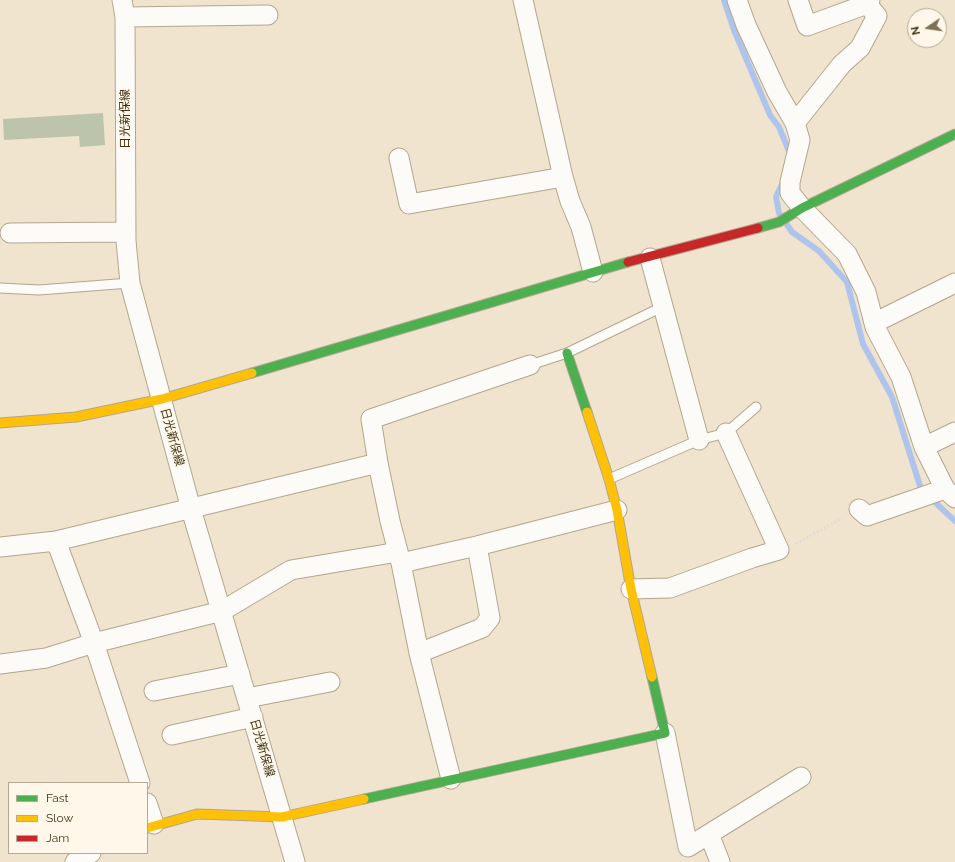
<!DOCTYPE html>
<html>
<head>
<meta charset="utf-8">
<style>
	body { margin:0 }
	#map { position:relative; width:955px; height:862px; overflow:hidden; background:#f0e4ce; font-family:Raleway,sans-serif }
	canvas { display:block }
	.legend { position:absolute; left:8px; top:782px; width:140px; height:72px; box-sizing:border-box; background:#fff8ea; border:1px solid #b3a995; margin:0; padding:5px 7px; list-style:none; font-size:12px; color:#413315 }
	.legend li { display:flex; align-items:center; gap:8px; height:20px }
	.legend b { width:20px; border:1px solid #b3a995 }
	.north { position:absolute; left:907px; top:8px; width:40px; height:40px; box-sizing:border-box; background:#fff8ea; border:1px solid #b3a995; border-radius:50%; rotate:257deg; font-size:11px; font-weight:700; line-height:16px; text-align:center; color:#413315 }
	.north::after { content:''; display:block; margin:auto; width:14px; height:18px; background:#7e7156; clip-path:polygon(50% 0,100% 100%,50% 72%,0 100%) }
</style>
</head>
<body>
<div id="map">
<canvas width="955" height="862"></canvas>
<ul class="legend">
<li><b style="height:5px;background:#4caf50"></b>Fast</li>
<li><b style="height:5px;background:#ffc107"></b>Slow</li>
<li><b style="height:5px;background:#c62828"></b>Jam</li>
</ul>
<div class="north">N</div>
</div>
<script>
const g = document.querySelector('canvas').getContext('2d');
g.lineJoin = 'round';
function shape(rows) {
  const path = new Path2D();
  for (const r of rows) {
    path.moveTo(r[0], r[1]);
    for (let i = 2; i < r.length; i += 2) path.lineTo(r[i], r[i + 1]);
  }
  return path;
}
function trace(path, color, width, dash) {
  g.strokeStyle = color;
  g.lineWidth = width;
  g.lineCap = dash ? 'butt' : 'round';
  g.setLineDash(dash || []);
  g.stroke(path);
}
function fillPath(path, color) {
  g.fillStyle = color;
  g.fill(path, 'evenodd');
}
function drawText(font, color, halo, rows, align = 'center') {
  g.font = font + ' Raleway,"Noto Sans JP",sans-serif';
  g.lineWidth = 3.5;
  g.setLineDash([]);
  g.textBaseline = 'middle';
  g.strokeStyle = halo;
  g.fillStyle = color;
  for (const [text, x, y, turn = 0] of rows) {
    g.save();
    g.translate(x, y);
    g.rotate((+turn || 0) * Math.PI / 180);
    g.textAlign = isNaN(turn) ? turn : align;
    if (halo) g.strokeText(text, 0, 0);
    g.fillText(text, 0, 0);
    g.restore();
  }
}
trace(shape([
	[724,0,734,30,770,115,779,127,791,156],
	[784,180,776,197,779,213,792,232,819,251,847,282,863,344,892,397,921,489,955,521]
]), '#afc4ed', 6);
fillPath(shape([
	[103,113,105,145,80,147,79,136,4,140,3,119]
]), '#bcc4ab');
const lane = shape([
	[0,288,39,290,130,283],
	[530,365,567,353,662,307],
	[609,479,699,440,726,433,756,407]
]);
const street = shape([
	[122,0,125,17,126,241,130,283,191,509,295,862],
	[523,0,563,177,570,201,581,227,593,272],
	[737,0,746,25,777,92,795,123,800,140,790,182,790,193,802,208,847,254,866,292,875,327,901,377,924,447,945,489,955,498],
	[798,0,807,26,867,4,870,0],
	[125,17,268,15],
	[795,123,842,64,860,48,877,16,867,4],
	[399,158,409,204,563,177],
	[10,233,126,232],
	[650,258,699,440],
	[874,323,955,283],
	[924,447,955,432],
	[859,509,867,516,945,489],
	[56,541,94,643,140,783],
	[0,547,56,541,378,463],
	[401,563,477,546,617,510],
	[631,589,670,588,752,558,779,550,726,433],
	[419,653,482,628,490,618,477,546],
	[0,664,46,658,94,643,222,611,291,570,398,552],
	[154,691,240,674],
	[247,698,330,682],
	[665,733,688,847,801,777],
	[172,735,253,717],
	[451,779,419,653,401,563,390,521,378,463,371,419,530,365],
	[147,803,154,824],
	[709,834,720,862],
	[75,862,91,853]
]);
const fast = shape([
	[758,228,779,222,802,208,955,134],
	[567,353,587,412],
	[252,373,628,262],
	[364,799,665,733,652,677]
]);
const slow = shape([
	[587,412,609,479,617,510,631,589,652,677],
	[0,423,76,417,162,399,252,373],
	[147,828,197,814,282,817,364,799]
]);
const jam = shape([
	[628,262,758,228]
]);
trace(lane, '#b2a68f', 11);
trace(street, '#b2a68f', 21);
trace(fast, '#b2a68f', 11);
trace(slow, '#b2a68f', 11);
trace(jam, '#b2a68f', 11);
trace(shape([
	[796,544,842,518]
]), '#e0dcd3', 2.5, [2, 2]);
trace(lane, '#fdfbf8', 9);
trace(street, '#fdfbf8', 19);
trace(fast, '#4caf50', 9);
trace(slow, '#ffc107', 9);
trace(jam, '#c62828', 9);
drawText('12px', '#413315', '#fff8ea', [
	["日光新保線",125,119,-90],
	["日光新保線",172,437,75],
	["日光新保線",262,748,74]
]);
</script>
</body>
</html>
